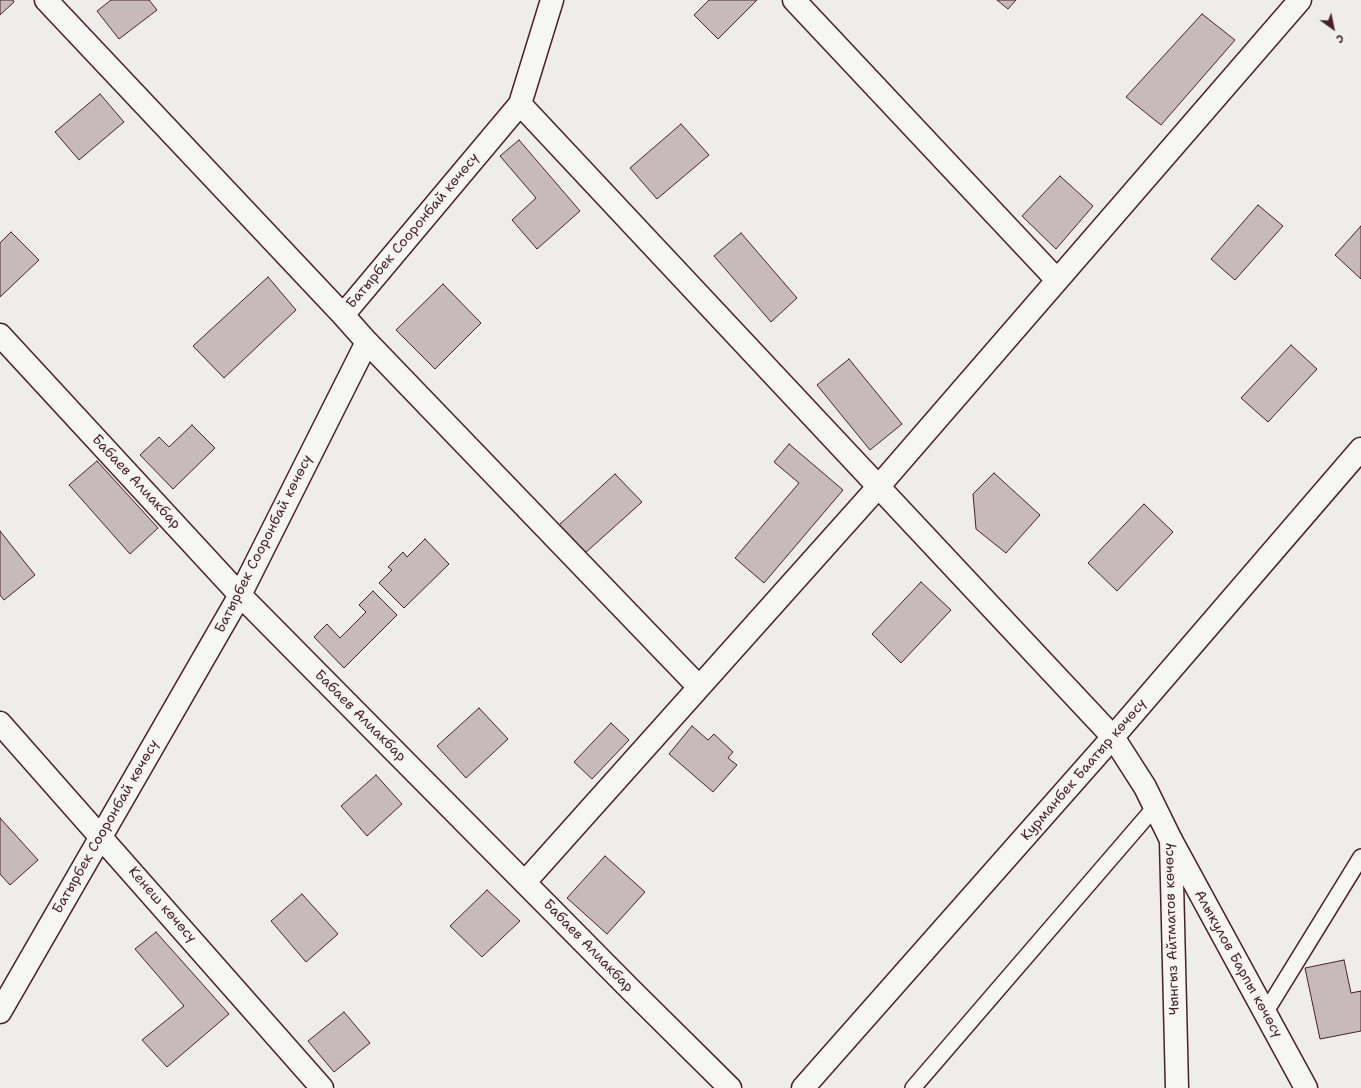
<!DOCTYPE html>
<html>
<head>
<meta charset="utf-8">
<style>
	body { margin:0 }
	#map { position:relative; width:1361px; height:1088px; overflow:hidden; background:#efedea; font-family:"Shantell Sans",sans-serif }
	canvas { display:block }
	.north { position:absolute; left:1313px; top:8px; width:40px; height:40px; -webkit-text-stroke:3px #f6f6f2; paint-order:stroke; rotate:147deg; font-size:11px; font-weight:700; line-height:16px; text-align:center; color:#4a1f2b }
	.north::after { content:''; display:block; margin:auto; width:14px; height:18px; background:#4a1f2b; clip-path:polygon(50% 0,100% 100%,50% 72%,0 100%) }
</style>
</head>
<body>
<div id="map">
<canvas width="1361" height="1088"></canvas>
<div class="north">С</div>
</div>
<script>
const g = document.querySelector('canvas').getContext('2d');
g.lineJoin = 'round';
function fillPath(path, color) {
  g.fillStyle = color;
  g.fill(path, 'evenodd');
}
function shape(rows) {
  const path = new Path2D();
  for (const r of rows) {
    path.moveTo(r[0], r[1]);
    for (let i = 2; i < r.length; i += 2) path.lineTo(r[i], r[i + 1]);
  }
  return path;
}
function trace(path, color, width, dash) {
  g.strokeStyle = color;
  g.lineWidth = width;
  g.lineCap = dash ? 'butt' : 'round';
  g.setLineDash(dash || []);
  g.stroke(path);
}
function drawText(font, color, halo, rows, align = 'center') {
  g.font = font + ' "Shantell Sans",sans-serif';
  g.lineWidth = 3;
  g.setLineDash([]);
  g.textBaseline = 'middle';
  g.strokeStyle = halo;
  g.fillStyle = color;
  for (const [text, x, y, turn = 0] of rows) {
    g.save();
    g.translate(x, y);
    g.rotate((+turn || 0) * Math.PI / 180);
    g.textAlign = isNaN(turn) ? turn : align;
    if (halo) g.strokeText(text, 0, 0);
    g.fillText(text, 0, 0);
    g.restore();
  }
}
const building = shape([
	[0,0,13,0,14,2,0,15,0,0],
	[111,0,149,0,157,10,119,39,97,11,111,0],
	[709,0,757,0,718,39,694,15,709,0],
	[997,0,1016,0,1008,9,997,0],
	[1202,14,1235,40,1161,125,1126,97,1202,14],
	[100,94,124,122,79,160,55,132,100,94],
	[681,124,709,155,657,199,630,168,681,124],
	[519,140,580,211,537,249,512,220,536,198,500,156,519,140],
	[1060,176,1093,206,1056,249,1022,216,1060,176],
	[1258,205,1283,226,1235,280,1211,259,1258,205],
	[1361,226,1361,279,1335,255,1361,226],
	[11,232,39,260,0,297,0,243,11,232],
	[741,233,797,298,771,322,714,256,741,233],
	[268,277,296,310,224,378,193,346,268,277],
	[443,284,481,323,435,369,396,330,443,284],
	[1291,345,1317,369,1268,422,1241,398,1291,345],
	[849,359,902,424,870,450,817,385,849,359],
	[192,425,215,448,173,489,140,455,159,437,169,447,192,425],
	[789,444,843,490,764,583,735,558,799,483,774,462,789,444],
	[97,461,158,528,130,554,69,485,97,461],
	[994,473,1040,515,1006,553,976,529,973,494,994,473],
	[615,474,642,502,584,554,559,525,615,474],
	[1144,504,1173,532,1117,591,1088,563,1144,504],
	[0,531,35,575,4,600,0,595,0,531],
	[425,539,449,564,404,608,379,583,392,570,388,567,403,552,407,557,425,539],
	[921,582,951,610,901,663,872,634,921,582],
	[373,591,397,615,344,668,314,637,327,624,340,638,366,612,359,605,373,591],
	[479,708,508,739,466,778,437,746,479,708],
	[611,723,629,740,592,779,574,762,611,723],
	[692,726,708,740,714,734,733,752,728,758,737,765,713,792,669,754,692,726],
	[376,775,402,804,367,836,341,806,376,775],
	[0,818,38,860,10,885,0,874,0,818],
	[605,856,645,892,607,934,567,898,605,856],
	[487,890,520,921,482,957,450,926,487,890],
	[302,894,338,934,306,962,271,921,302,894],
	[156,932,229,1014,167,1067,142,1040,184,1006,135,949,156,932],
	[1344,960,1351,993,1361,991,1361,1031,1320,1039,1305,968,1344,960],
	[344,1012,370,1043,334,1072,308,1041,344,1012]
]);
fillPath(building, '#c6babb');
trace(building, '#4a1f2b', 1);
const service = shape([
	[1265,1013,1361,857],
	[913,1088,1155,807]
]);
const minor = shape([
	[46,0,343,315],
	[552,0,520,104,1113,737],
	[794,0,1057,280],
	[0,335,240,595,631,990,730,1088],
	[367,342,699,687],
	[0,723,322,1088],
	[1171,840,1306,1088],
	[525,882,879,486,1300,0],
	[0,1012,240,595,367,342,343,315,520,104]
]);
const secondary = shape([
	[1113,737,1145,787,1171,840,1177,1088]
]);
const trunk = shape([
	[803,1088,1113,737,1361,449]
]);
trace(service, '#4a1f2b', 18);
trace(minor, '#4a1f2b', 25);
trace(secondary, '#4a1f2b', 25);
trace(trunk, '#4a1f2b', 25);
trace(service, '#f6f6f2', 15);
trace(minor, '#f6f6f2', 22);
trace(secondary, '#f6f6f2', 22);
trace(trunk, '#f6f6f2', 22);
drawText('14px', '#4a1f2b', '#f6f6f2', [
	["Батырбек Сооронбай көчөсү",413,231,-50],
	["Бабаев Алиакбар",136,482,47],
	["Батырбек Сооронбай көчөсү",264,544,-63],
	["Бабаев Алиакбар",360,716,45],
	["Курманбек Баатыр көчөсү",1084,770,-49],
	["Батырбек Сооронбай көчөсү",106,827,-60],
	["Кенеш көчөсү",162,905,49],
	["Чынгыз Айтматов көчөсү",1172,929,-92],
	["Бабаев Алиакбар",588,946,46],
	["Алыкулов Барпы көчөсү",1238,964,61]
]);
</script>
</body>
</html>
